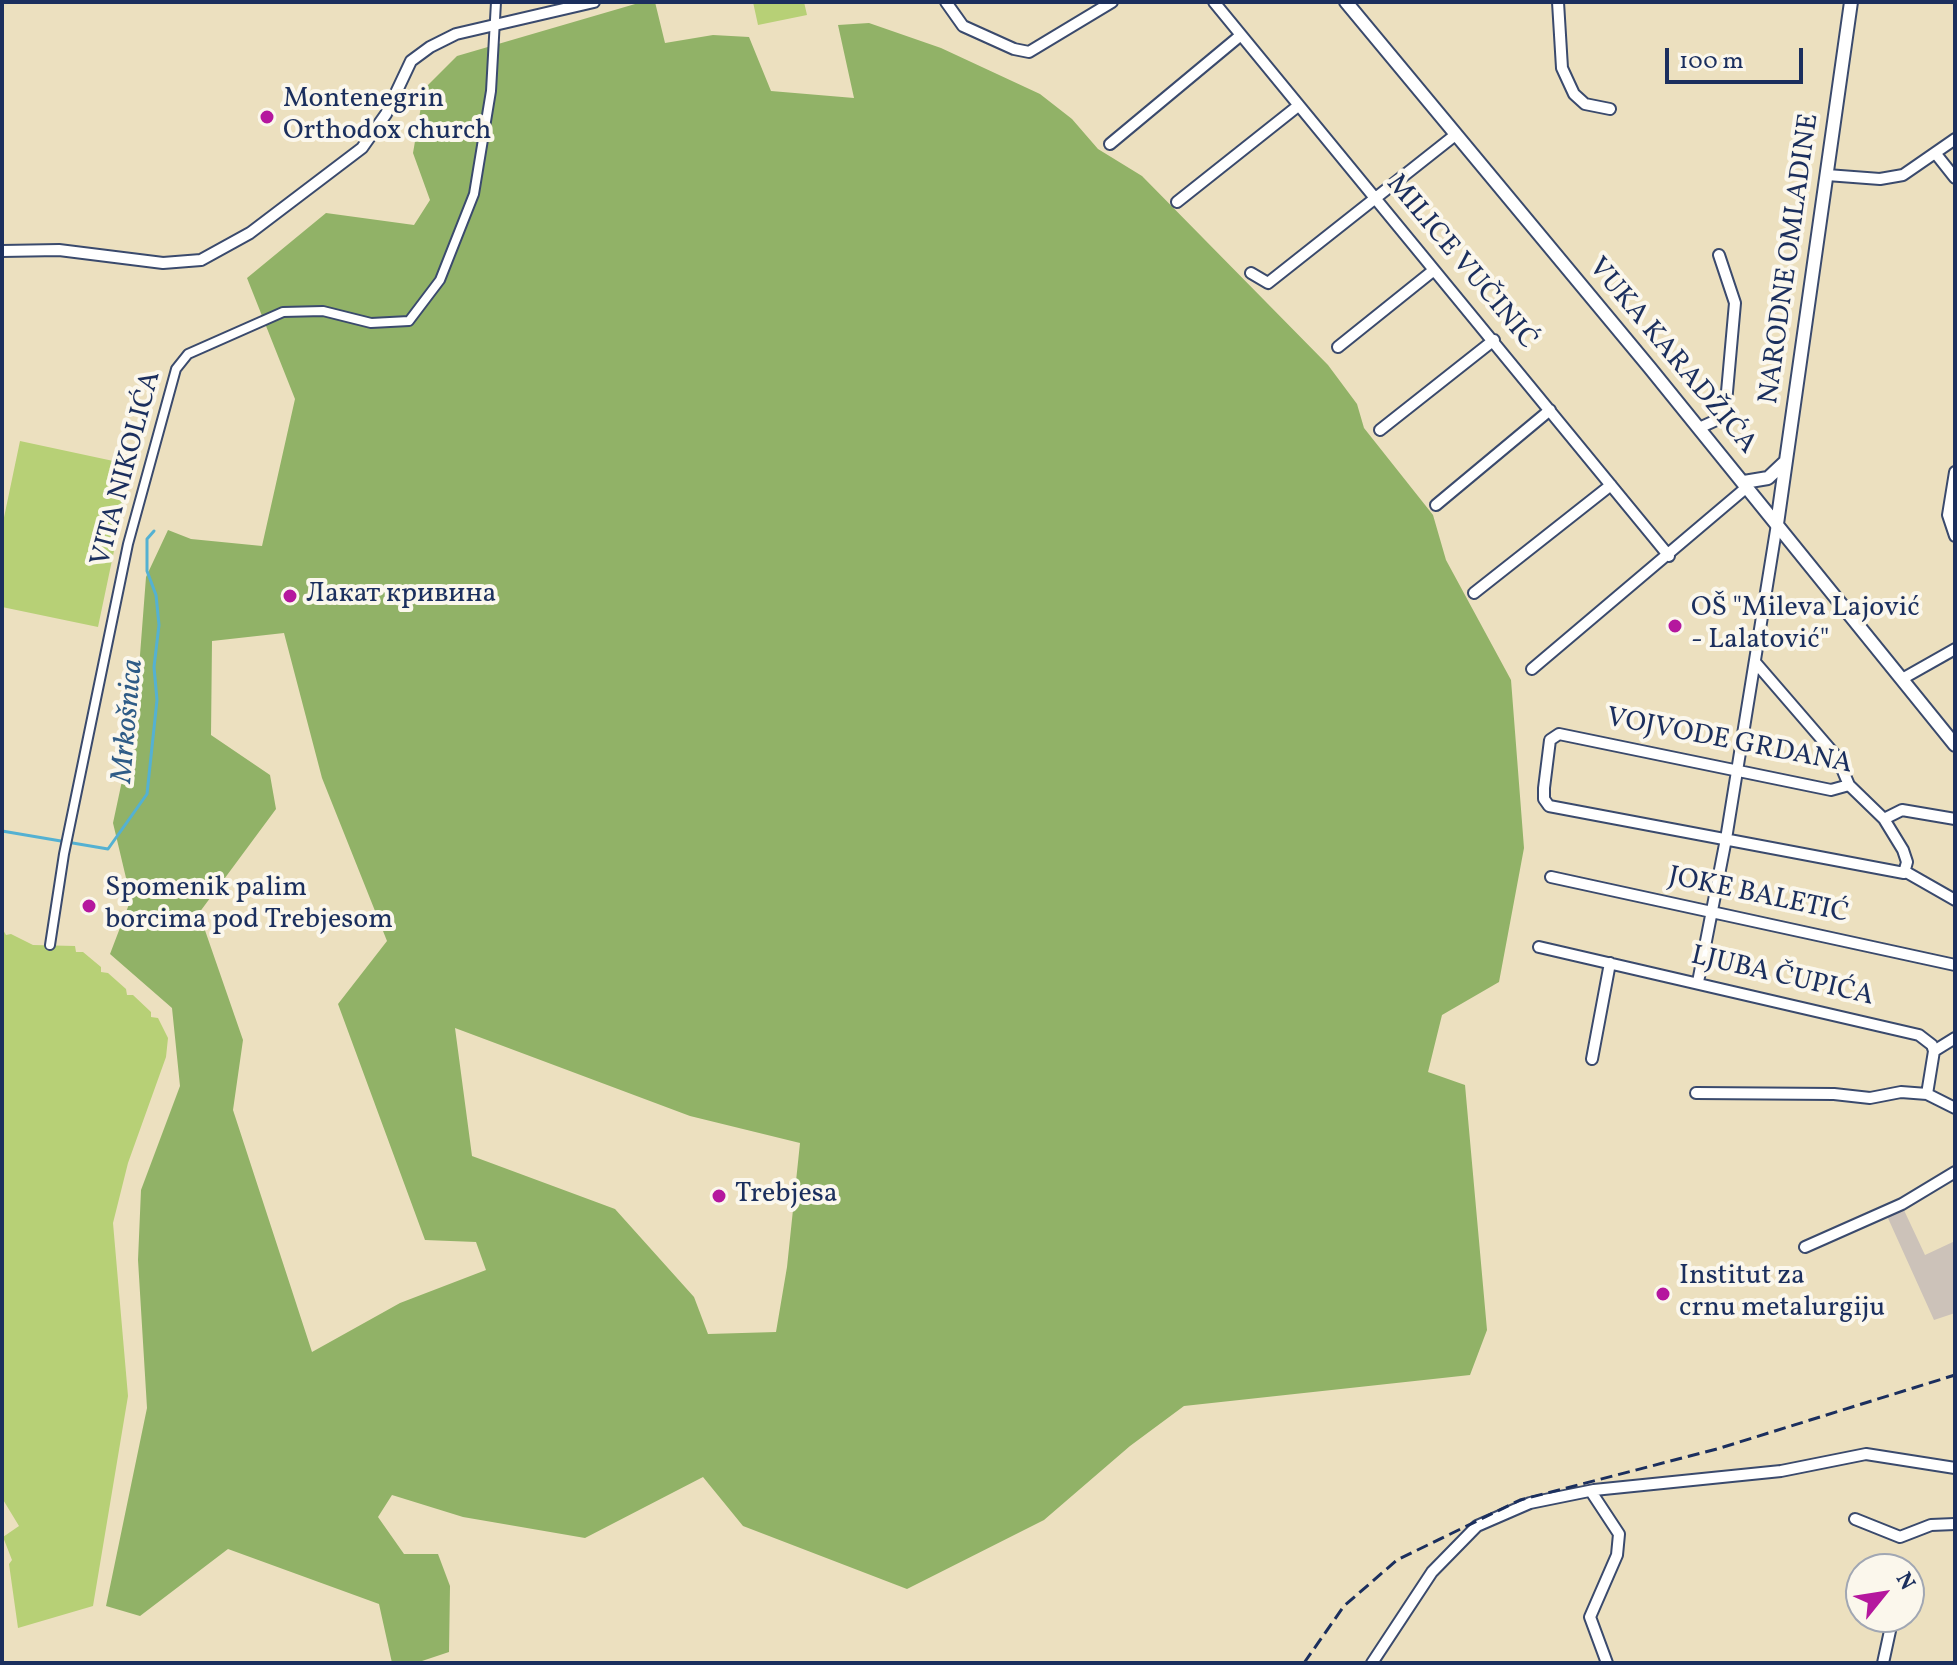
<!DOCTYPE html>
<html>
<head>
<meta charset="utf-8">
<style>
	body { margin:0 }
	#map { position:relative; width:1957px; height:1665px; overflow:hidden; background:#ece0bf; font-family:Vollkorn,serif }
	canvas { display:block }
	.frame { position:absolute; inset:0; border:4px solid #1b2f5e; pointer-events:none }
	.north { position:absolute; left:1845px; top:1553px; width:80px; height:80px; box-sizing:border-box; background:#fbf7ec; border:2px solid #a1a7b3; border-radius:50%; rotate:60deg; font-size:22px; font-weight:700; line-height:32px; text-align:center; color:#1b2f5e }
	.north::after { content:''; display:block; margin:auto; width:28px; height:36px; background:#b5179e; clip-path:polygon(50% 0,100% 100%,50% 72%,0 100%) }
	.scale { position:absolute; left:1665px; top:48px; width:138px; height:36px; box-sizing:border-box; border:4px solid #1b2f5e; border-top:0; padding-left:10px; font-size:24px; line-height:28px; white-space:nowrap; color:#1b2f5e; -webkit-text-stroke:6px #fbf7ec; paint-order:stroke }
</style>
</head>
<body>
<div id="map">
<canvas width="1957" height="1665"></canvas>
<div class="frame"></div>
<div class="north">N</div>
<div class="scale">100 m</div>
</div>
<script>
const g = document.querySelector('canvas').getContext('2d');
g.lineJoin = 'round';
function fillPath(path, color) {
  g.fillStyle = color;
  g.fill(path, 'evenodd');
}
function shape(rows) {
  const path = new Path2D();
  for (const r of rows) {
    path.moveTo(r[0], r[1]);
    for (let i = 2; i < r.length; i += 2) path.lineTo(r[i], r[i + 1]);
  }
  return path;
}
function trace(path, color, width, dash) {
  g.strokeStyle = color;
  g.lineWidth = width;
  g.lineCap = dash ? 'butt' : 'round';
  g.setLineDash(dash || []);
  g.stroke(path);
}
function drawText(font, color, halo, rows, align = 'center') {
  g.font = font + ' Vollkorn,serif';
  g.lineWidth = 8;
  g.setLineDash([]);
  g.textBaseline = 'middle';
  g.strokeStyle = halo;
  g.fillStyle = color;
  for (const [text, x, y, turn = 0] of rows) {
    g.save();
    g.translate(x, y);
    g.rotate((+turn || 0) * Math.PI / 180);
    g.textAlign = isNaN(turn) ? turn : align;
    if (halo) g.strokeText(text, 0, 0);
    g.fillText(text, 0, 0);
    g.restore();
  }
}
fillPath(shape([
	[1903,1208,1925,1255,1955,1241,1955,1313,1934,1320,1887,1216]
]), '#ccc2b9');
fillPath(shape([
	[753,2,804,2,807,15,758,25],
	[20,441,132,465,98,627,2,607,2,527],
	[2,928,6,935,11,934,33,945,75,946,76,952,83,952,101,967,101,972,108,973,126,989,127,995,133,995,151,1012,151,1017,158,1018,168,1038,166,1057,128,1163,113,1223,128,1396,93,1606,18,1628,9,1564,12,1560,3,1537,19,1526,2,1498]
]), '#b7d076');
fillPath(shape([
	[642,2,655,2,665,43,713,35,749,37,771,91,854,98,838,25,869,23,941,48,1040,94,1072,119,1098,149,1142,176,1328,365,1357,404,1364,428,1433,515,1446,560,1511,680,1524,848,1499,982,1442,1015,1428,1072,1465,1085,1487,1330,1470,1375,1184,1406,1130,1446,1044,1520,907,1589,743,1526,703,1477,585,1538,463,1517,392,1495,378,1517,404,1554,438,1554,450,1586,449,1652,416,1663,392,1663,379,1604,228,1549,140,1616,106,1606,147,1408,138,1260,141,1190,180,1086,172,1008,110,954,131,899,113,823,135,720,146,577,168,530,191,539,262,546,295,399,247,278,326,213,414,225,430,200,413,153,424,89,457,56],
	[284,633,322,778,387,941,338,1004,425,1240,476,1242,486,1270,400,1303,312,1352,233,1110,243,1040,199,913,276,809,270,775,211,735,212,641],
	[455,1028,690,1116,800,1143,787,1267,776,1332,708,1334,694,1297,615,1209,472,1156]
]), '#91b267');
trace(shape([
	[2,831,108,849,147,794,157,700,154,667,159,625,156,595,147,571,147,539,154,531]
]), '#54b1d2', 3);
const pedestrian = shape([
	[50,945,64,854,128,544,176,369,188,354,283,312,323,311,371,323,409,321,440,280,474,194,491,91,496,2]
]);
const minor = shape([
	[946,2,963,26,1014,49,1029,52,1112,2],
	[1214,2,1669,556],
	[1558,2,1562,68,1574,94,1585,104,1610,109],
	[1110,144,1241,35],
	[1936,154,1955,178],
	[1827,175,1880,179,1903,175,1955,139],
	[1177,202,1298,106],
	[2,251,59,250,163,263,201,260,250,233,362,148,386,114,411,61,430,47,456,34,594,2],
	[1251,273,1268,283,1454,136],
	[1338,347,1434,270],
	[1699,428,1721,418,1726,403,1735,303,1719,255],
	[1380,430,1494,340],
	[1955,472,1948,515,1955,536],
	[1436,505,1550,410],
	[1474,593,1611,485],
	[1755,662,1837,757,1849,785],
	[1532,669,1747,487],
	[1902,679,1955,649],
	[1884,819,1903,850,1907,862,1904,873,1549,806,1544,799,1544,788,1550,740,1559,734,1831,790,1849,785,1884,819,1902,810,1955,819],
	[1906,872,1955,900],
	[1551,877,1955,965],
	[1539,947,1919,1035,1932,1045,1934,1051,1927,1094],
	[1698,982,1726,839,1777,524],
	[1934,1051,1955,1038],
	[1592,1059,1610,963],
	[1696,1093,1834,1094,1870,1098,1901,1092,1927,1094,1955,1108],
	[1805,1247,1902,1204,1955,1172],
	[1592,1493,1619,1534,1617,1555,1590,1617,1607,1663],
	[1855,1519,1900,1537,1931,1525,1955,1524],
	[1372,1663,1432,1572,1477,1526,1530,1503,1594,1490,1781,1471,1866,1454,1955,1468],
	[1883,1663,1893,1617]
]);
const tertiary = shape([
	[1346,2,1650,368,1955,745],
	[1744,482,1768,478,1786,461],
	[1777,524,1851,2]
]);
trace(pedestrian, '#3a4a6d', 12);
trace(minor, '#3a4a6d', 14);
trace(tertiary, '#3a4a6d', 16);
trace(pedestrian, '#fff', 8);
trace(minor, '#fff', 10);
trace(tertiary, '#fff', 12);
trace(shape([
	[1304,1663,1344,1606,1397,1560,1520,1500,1717,1449,1955,1375]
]), '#1b2f5e', 3, [12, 6]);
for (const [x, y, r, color] of [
	[267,117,8,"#b5179e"],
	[290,596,8,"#b5179e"],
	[1675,626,8,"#b5179e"],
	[89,906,8,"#b5179e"],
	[719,1196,8,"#b5179e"],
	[1663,1294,8,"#b5179e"]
]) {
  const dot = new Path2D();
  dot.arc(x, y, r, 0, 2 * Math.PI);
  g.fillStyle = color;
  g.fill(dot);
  trace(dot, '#fbf7ec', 3);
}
drawText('28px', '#1b2f5e', '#fbf7ec', [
	["Montenegrin",283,101],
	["Orthodox church",283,133],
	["Лакат кривина",306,596],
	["OŠ \"Mileva Lajović",1691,610],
	["- Lalatović\"",1691,642],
	["Spomenik palim",105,890],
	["borcima pod Trebjesom",105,922],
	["Trebjesa",735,1196],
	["Institut za",1679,1278],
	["crnu metalurgiju",1679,1310]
], 'left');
drawText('28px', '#1b2f5e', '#fbf7ec', [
	["NARODNE OMLADINE",1791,259,-82],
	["MILICE VUČINIĆ",1460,263,50],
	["VUKA KARADŽIĆA",1671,357,50],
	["VITA NIKOLIĆA",128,469,-75],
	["VOJVODE GRDANA",1729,743,11],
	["JOKE BALETIĆ",1758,897,12],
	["LJUBA ČUPIĆA",1782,978,13]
]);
drawText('italic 30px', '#2f5c87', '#fbf7ec', [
	["Mrkošnica",130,721,-85]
]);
</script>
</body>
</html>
